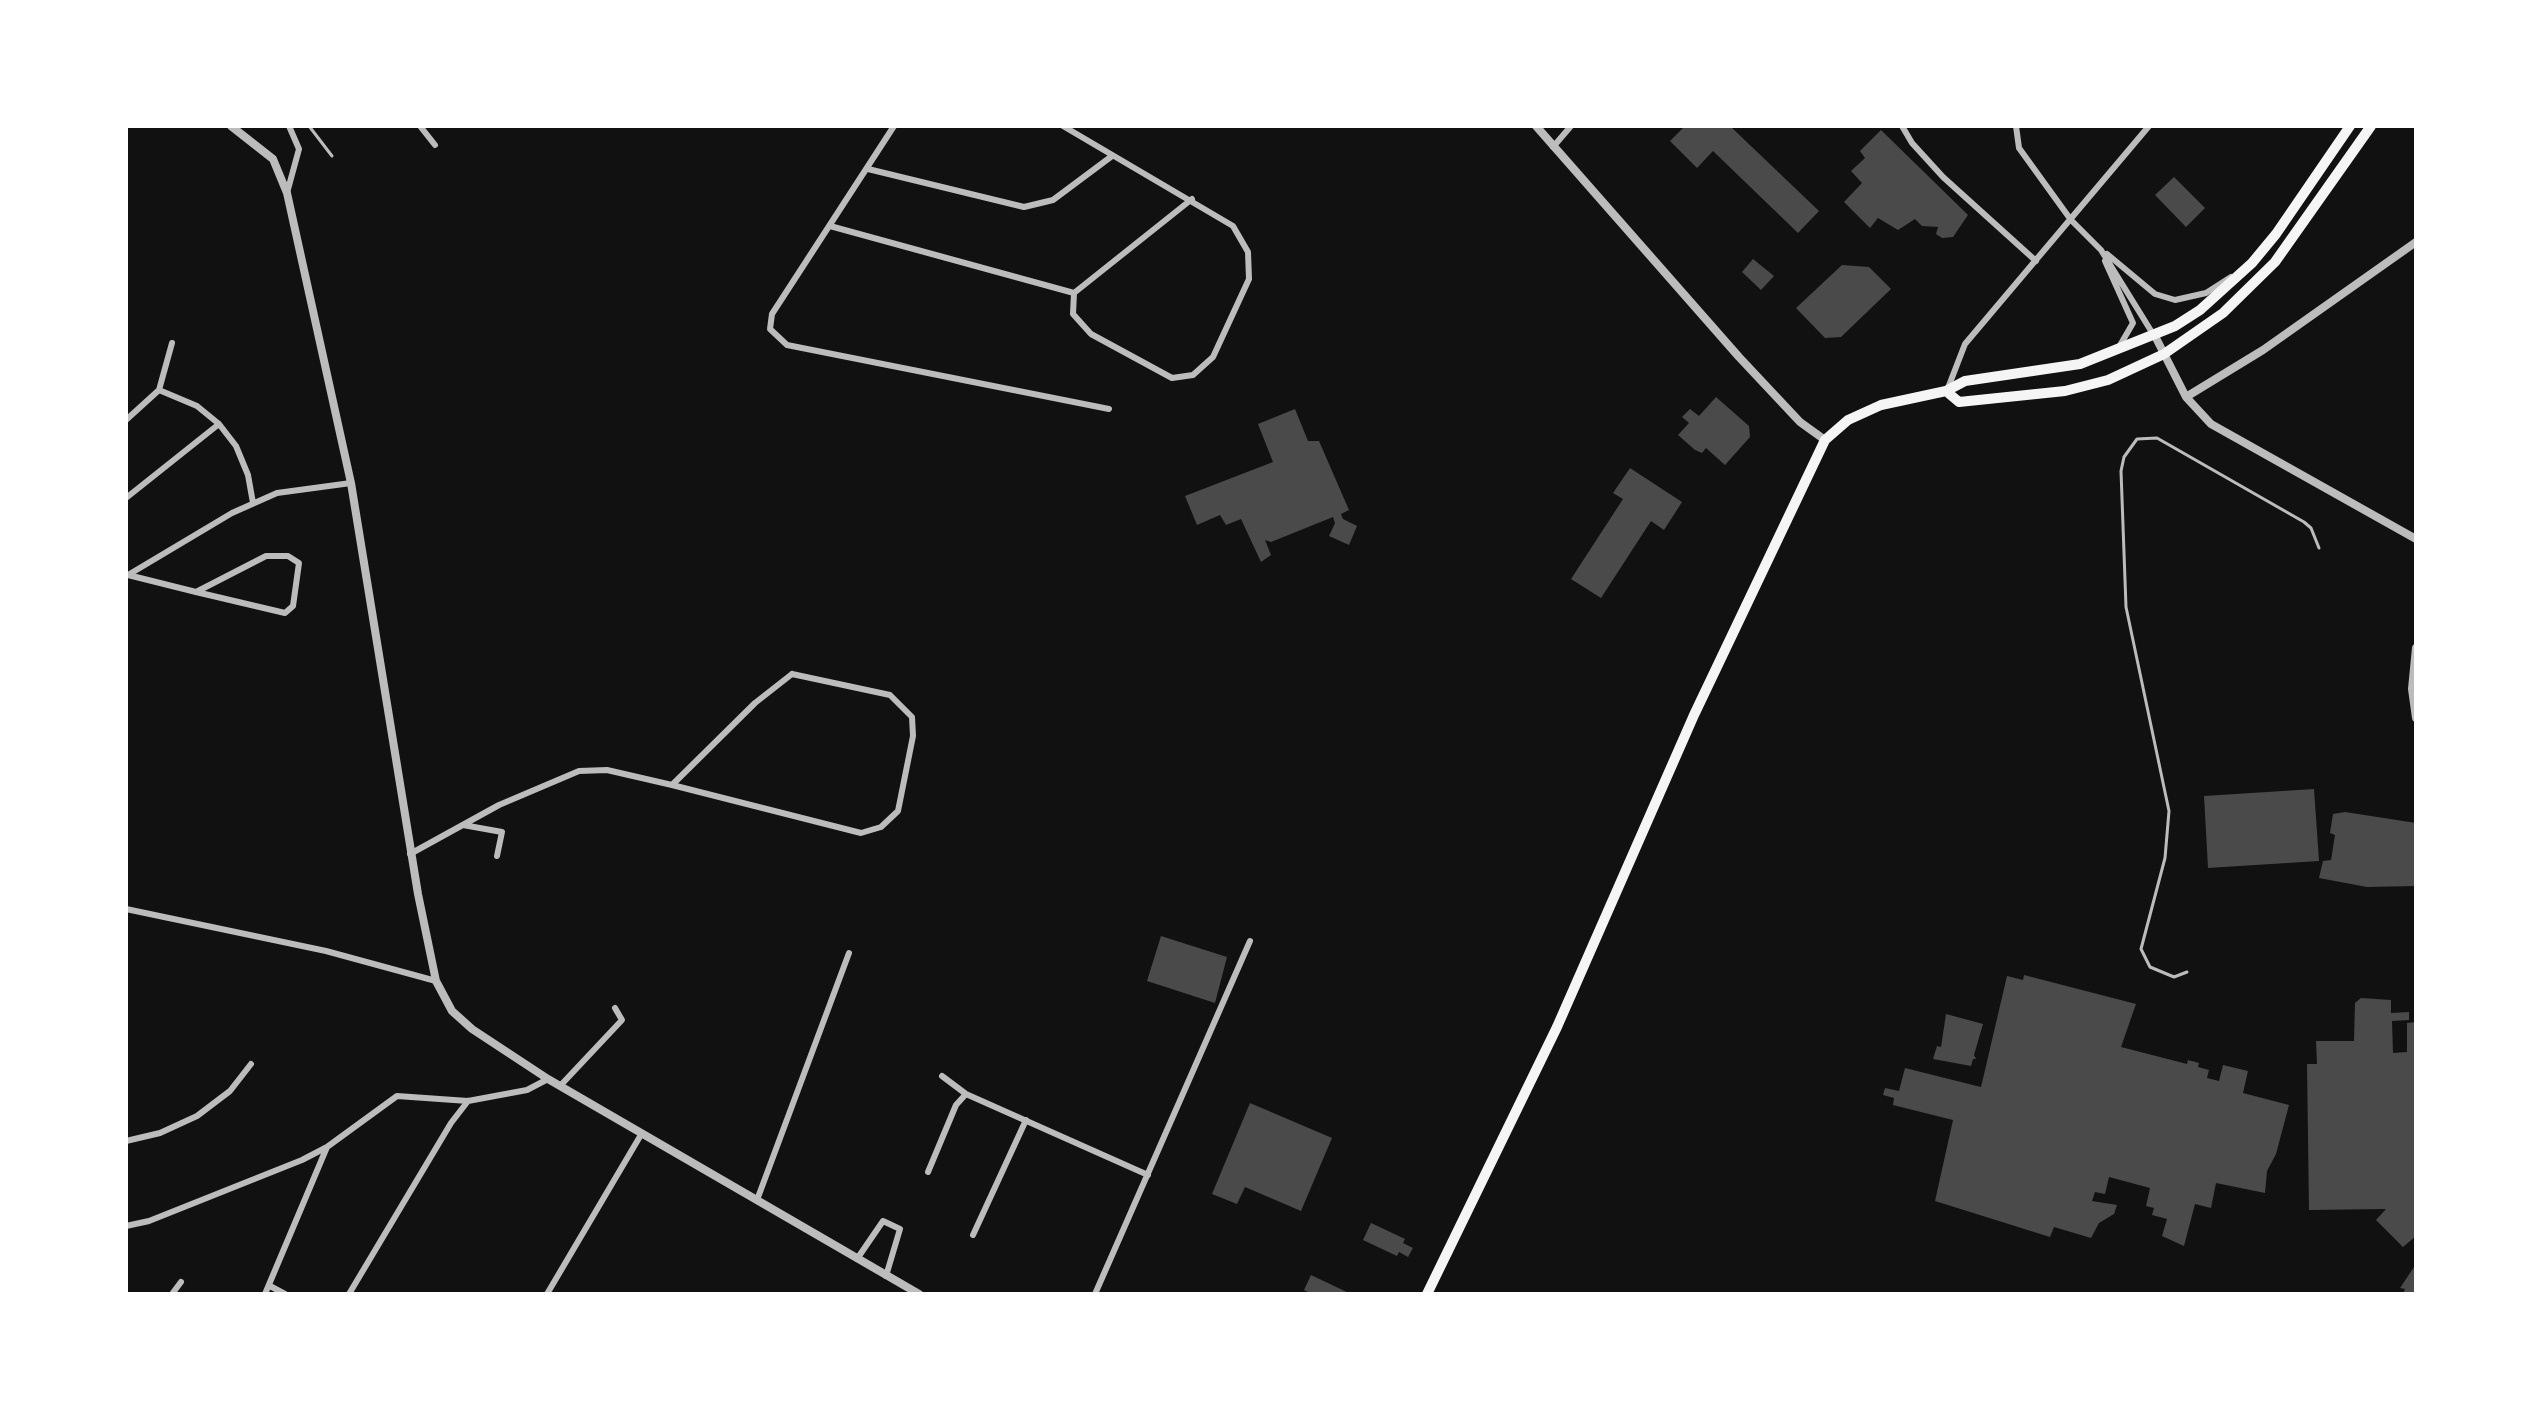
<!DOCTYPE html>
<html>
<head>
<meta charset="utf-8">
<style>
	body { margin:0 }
	#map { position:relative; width:2542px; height:1420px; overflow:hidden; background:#111; font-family:Raleway,sans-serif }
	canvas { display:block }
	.frame { position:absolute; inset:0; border:128px solid #fff; pointer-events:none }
</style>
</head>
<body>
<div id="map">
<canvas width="2542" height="1420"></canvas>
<div class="frame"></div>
</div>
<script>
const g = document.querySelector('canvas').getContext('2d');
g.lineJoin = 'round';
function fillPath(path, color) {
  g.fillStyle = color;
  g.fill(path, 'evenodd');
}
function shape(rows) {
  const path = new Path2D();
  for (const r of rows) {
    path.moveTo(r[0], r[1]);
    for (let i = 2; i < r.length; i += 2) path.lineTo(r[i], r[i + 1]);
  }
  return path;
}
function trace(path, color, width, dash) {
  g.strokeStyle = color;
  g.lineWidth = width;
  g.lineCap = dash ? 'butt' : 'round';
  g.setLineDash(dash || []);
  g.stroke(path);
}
fillPath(shape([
	[1685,126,1730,126,1819,211,1798,233,1713,151,1697,168,1670,141],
	[1881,130,1968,215,1953,237,1942,238,1936,234,1938,227,1922,226,1915,219,1898,230,1878,218,1870,228,1844,202,1862,183,1851,171,1865,158,1860,151],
	[2174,177,2205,208,2186,227,2155,195],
	[1753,259,1774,276,1761,290,1742,272],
	[1842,265,1869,267,1891,289,1841,337,1825,338,1796,308],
	[1716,397,1749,426,1750,437,1725,465,1706,448,1702,453,1695,450,1678,435,1689,423,1682,417,1690,409,1699,416],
	[1295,409,1308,441,1319,441,1349,510,1341,514,1343,519,1357,526,1349,545,1329,536,1335,523,1333,517,1271,542,1265,540,1271,555,1261,562,1241,519,1226,525,1220,515,1197,525,1185,496,1273,462,1258,424],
	[1630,468,1682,502,1664,530,1651,521,1601,598,1571,579,1623,499,1613,493],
	[2314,789,2319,861,2208,868,2204,796],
	[2345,812,2416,823,2416,886,2367,887,2319,878,2323,861,2331,860,2335,835,2330,833,2333,814],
	[1161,936,1227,957,1215,1003,1147,981],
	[2024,975,2136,1004,2121,1047,2187,1064,2188,1060,2199,1063,2198,1067,2209,1070,2207,1078,2219,1081,2223,1065,2248,1071,2243,1093,2289,1105,2276,1154,2267,1171,2265,1193,2216,1183,2211,1208,2195,1204,2184,1246,2162,1236,2167,1219,2152,1215,2154,1208,2146,1206,2150,1188,2109,1177,2105,1194,2095,1192,2092,1201,2117,1205,2114,1214,2099,1223,2091,1238,2054,1227,2050,1237,1935,1201,1953,1120,1893,1105,1894,1098,1883,1095,1885,1088,1899,1091,1905,1068,1981,1087,2007,976,2023,980],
	[2361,998,2391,1000,2391,1013,2409,1012,2409,1020,2392,1021,2393,1053,2407,1052,2407,1023,2416,1022,2416,1236,2403,1247,2376,1220,2386,1209,2309,1210,2307,1064,2317,1064,2316,1041,2354,1041,2355,1003],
	[1946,1014,1983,1024,1974,1055,1976,1059,1973,1059,1971,1066,1933,1059,1937,1046,1941,1047],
	[1250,1103,1332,1138,1301,1211,1245,1187,1237,1204,1212,1194],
	[1371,1223,1405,1239,1403,1243,1413,1248,1408,1257,1399,1252,1397,1256,1363,1240],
	[2416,1264,2416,1294,2403,1294,2405,1289,2400,1288],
	[1311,1275,1351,1294,1312,1294,1304,1290]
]), '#4a4a4a');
trace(shape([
	[309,126,332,156],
	[2187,972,2174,977,2150,967,2141,949,2165,858,2169,811,2126,607,2121,471,2124,457,2137,439,2157,438,2304,522,2311,528,2319,548]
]), '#bcbcbc', 3);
trace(shape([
	[420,126,435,145],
	[894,126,772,314,770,329,787,345,1109,409],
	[1063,126,1233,226,1248,252,1249,279,1213,357,1193,375,1172,378,1091,334,1073,314,1074,293],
	[1902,126,1912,143,1943,177,2036,261],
	[2016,126,2019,148,2071,220,2101,250,2153,334],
	[1553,147,1571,126],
	[868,169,1024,207,1053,200,1112,156],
	[287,193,299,149,289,126],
	[830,226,1074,293,1192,199],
	[2107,254,2155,294,2175,300,2206,293,2231,277],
	[2105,261,2133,323,2119,347],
	[1948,388,1965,344,2149,126],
	[159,390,172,343],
	[126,420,159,390,197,406,219,424,236,446,248,475,253,503],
	[126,498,219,424],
	[128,575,196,592,285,613,293,606,299,563,288,556,266,556,196,592],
	[128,575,232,513,277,493,351,483],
	[792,674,890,695,912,717,913,736,898,811,881,827,861,833,672,785,755,703,792,674],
	[463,825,502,832,497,856],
	[410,854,499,805,579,771,607,770,672,785],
	[126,909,326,951,436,981],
	[942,1076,966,1094,1148,1175],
	[560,1086,622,1020,615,1008],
	[126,1141,160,1133,197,1116,230,1091,251,1064],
	[928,1172,956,1105,966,1094],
	[757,1200,849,953],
	[126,1226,149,1221,302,1160,327,1147,397,1096,468,1101,527,1090,548,1079],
	[973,1235,1026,1120],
	[857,1259,883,1221,900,1229,886,1276],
	[270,1286,285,1294],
	[172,1294,181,1282],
	[265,1294,327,1147],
	[349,1294,451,1123,468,1101],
	[547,1294,642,1133],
	[1095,1294,1250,941]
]), '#bcbcbc', 6);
trace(shape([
	[231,126,273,159,287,193,351,483,418,894,436,981,452,1011,472,1029,548,1079,919,1294],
	[1536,126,1739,357,1800,422,1825,440],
	[2155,336,2186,397,2211,424,2416,539],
	[2186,397,2263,350,2416,242],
	[2416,648,2412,689,2416,718]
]), '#bcbcbc', 8);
trace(shape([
	[1946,391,1959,402,2065,391,2108,380,2164,354,2223,313,2275,262,2371,126],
	[1427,1294,1557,1027,1694,715,1825,440,1848,420,1881,405,1946,391,1965,381,2080,364,2175,326,2200,310,2252,263,2276,234,2350,126]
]), '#f5f5f5', 10);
</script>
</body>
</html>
